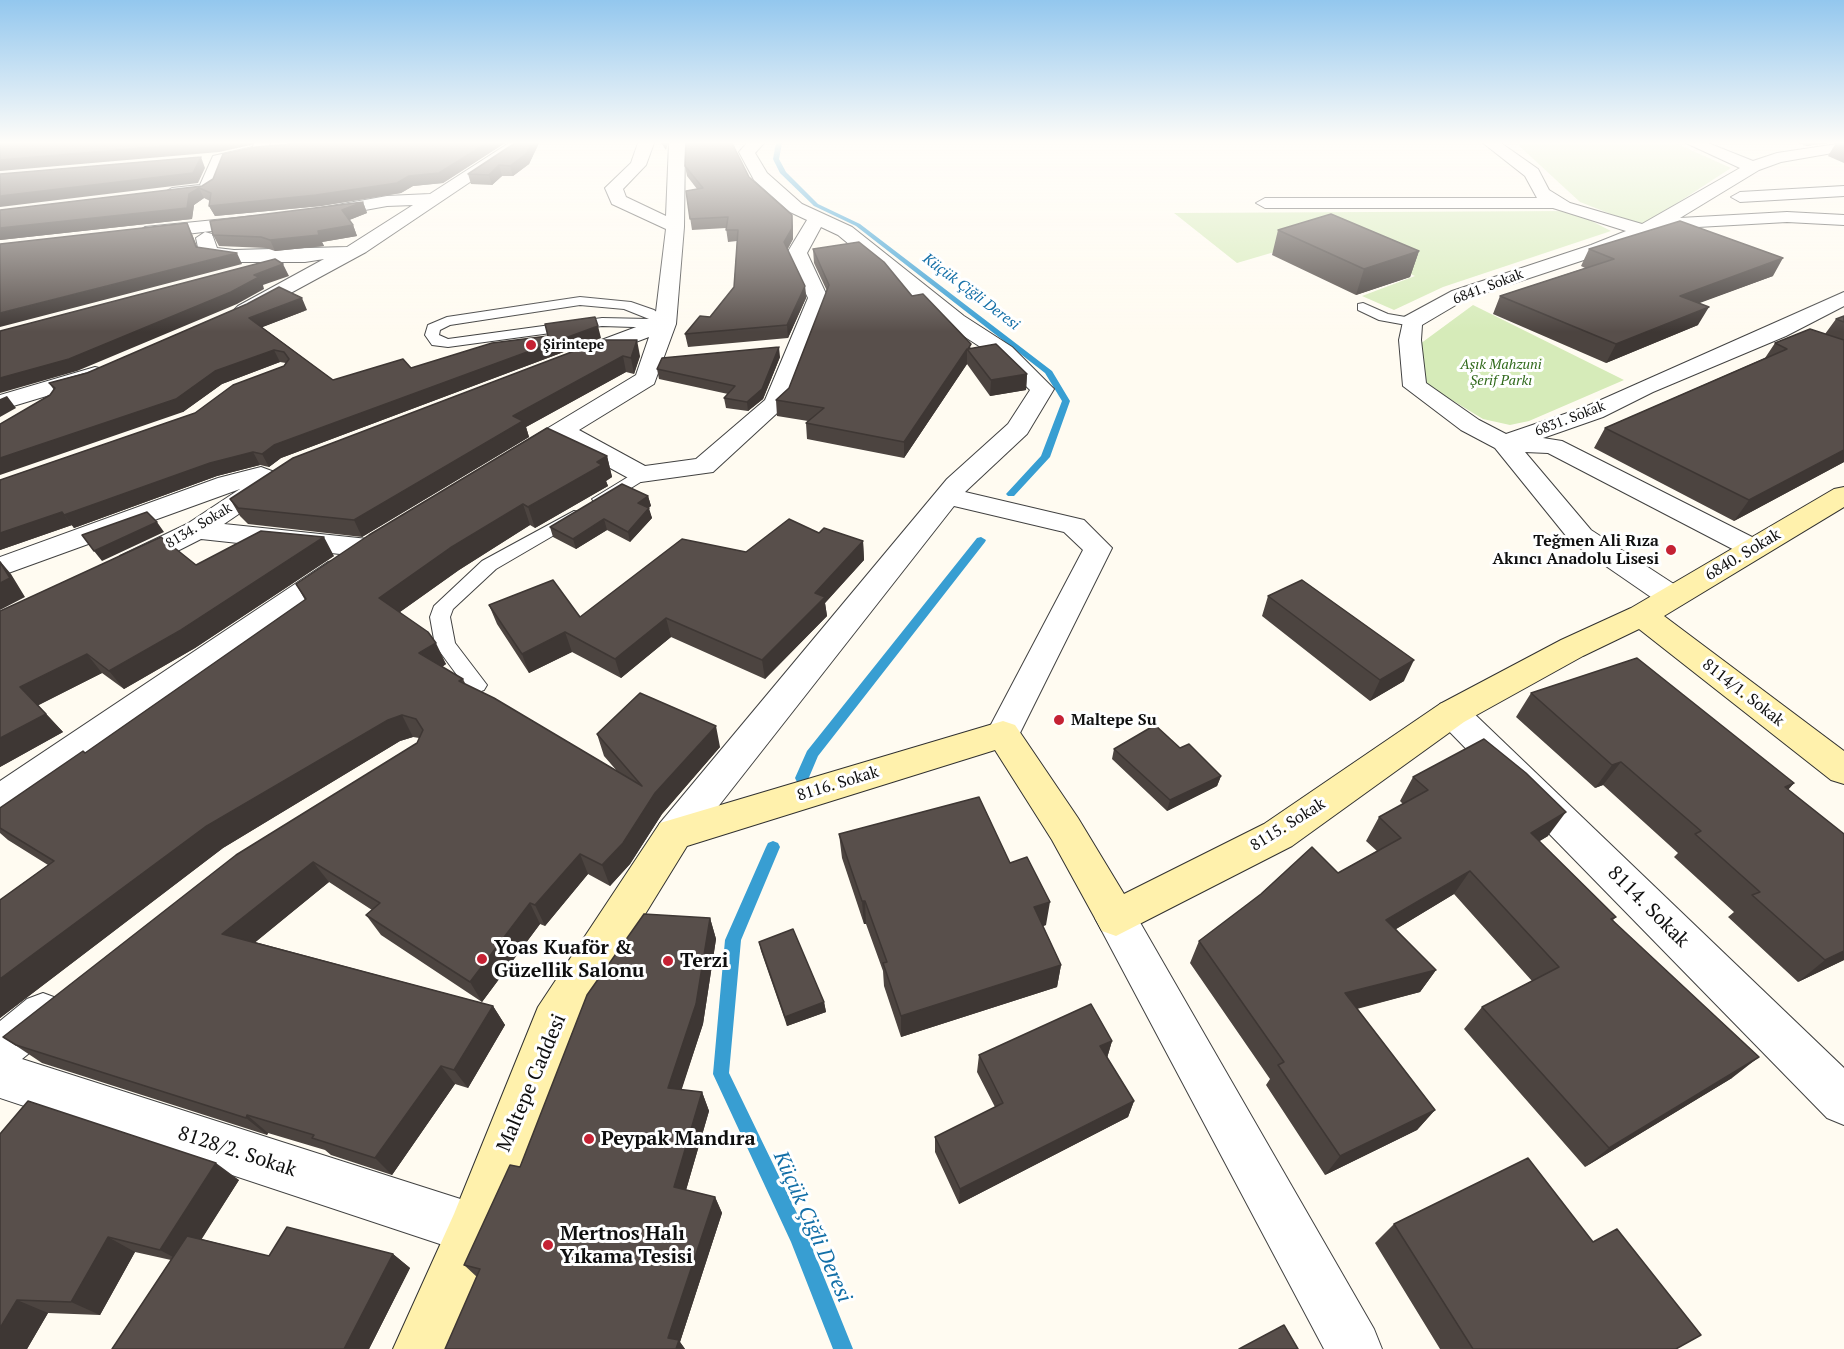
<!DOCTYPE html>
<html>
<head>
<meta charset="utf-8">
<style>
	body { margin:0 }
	canvas { display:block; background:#fffbf1 }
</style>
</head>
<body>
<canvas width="1844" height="1349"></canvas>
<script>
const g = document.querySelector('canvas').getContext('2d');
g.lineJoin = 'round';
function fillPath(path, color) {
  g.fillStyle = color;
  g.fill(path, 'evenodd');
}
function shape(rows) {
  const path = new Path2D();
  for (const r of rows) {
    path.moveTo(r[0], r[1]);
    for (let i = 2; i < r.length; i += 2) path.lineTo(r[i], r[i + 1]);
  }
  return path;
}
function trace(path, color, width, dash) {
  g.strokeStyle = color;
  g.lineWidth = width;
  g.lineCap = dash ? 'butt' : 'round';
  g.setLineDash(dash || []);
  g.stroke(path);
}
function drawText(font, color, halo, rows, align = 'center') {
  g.font = font + ' "PT Serif",serif';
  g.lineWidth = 6;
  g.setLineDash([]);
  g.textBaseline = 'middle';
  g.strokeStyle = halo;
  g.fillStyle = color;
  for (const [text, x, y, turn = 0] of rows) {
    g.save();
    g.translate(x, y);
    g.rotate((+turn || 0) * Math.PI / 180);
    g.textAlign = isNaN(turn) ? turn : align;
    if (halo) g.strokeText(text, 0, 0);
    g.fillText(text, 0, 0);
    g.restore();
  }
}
fillPath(shape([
	[1516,143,1675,143,1731,168,1642,226,1580,202],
	[1572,211,1611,231,1443,287,1394,310,1362,296,1415,276,1325,237,1237,263,1174,213],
	[1473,305,1624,380,1529,421,1510,425,1483,419,1427,385,1420,344]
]), '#d6ebb9');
fillPath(shape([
	[776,143,782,143,779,159,786,172,818,204,860,224,1052,371,1070,401,1050,457,1014,496,1008,496,1006,494,1041,456,1062,401,1045,373,856,226,814,206,780,173,773,159,776,143],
	[981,537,986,540,985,542,818,756,807,782,802,783,797,782,795,778,807,751,977,538,981,537],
	[773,841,778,843,780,847,741,940,729,1073,805,1230,853,1349,833,1349,791,1242,713,1074,725,940,766,847,768,843,773,841]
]), '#389ed2');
const lane = shape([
	[580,297,631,302,654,310,672,324,665,328,602,326,448,347,432,345,425,335,428,325,447,317,580,297],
	[580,305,624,309,649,319,602,318,448,339,439,335,440,330,450,325,580,305],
	[1363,303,1388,314,1417,319,1419,322,1412,326,1379,320,1358,310,1358,304,1363,303],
	[641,469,647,470,649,474,647,478,607,503,595,503,592,499,641,469],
	[574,511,580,512,583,516,580,520,496,569,453,609,450,617,455,643,487,685,484,690,476,693,468,690,435,645,430,617,434,606,482,561,574,511]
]);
const street = shape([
	[254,143,270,143,266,153,226,162,213,193,172,198,163,193,172,188,200,185,213,156,253,147,254,143],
	[509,143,528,143,366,252,252,314,245,316,238,314,234,310,238,306,324,259,305,262,234,262,202,256,199,252,196,238,205,232,212,234,217,248,234,250,347,247,413,205,387,206,321,218,312,213,315,209,387,196,430,194,509,143],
	[638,143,654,143,646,165,623,189,626,197,666,216,669,143,685,143,684,227,676,324,654,384,579,430,645,466,696,459,765,400,808,298,787,253,807,220,790,212,754,180,739,152,747,143,764,143,755,153,767,173,802,204,852,227,964,316,1012,347,1054,389,1027,434,965,492,1084,520,1112,548,1015,743,1003,747,991,743,986,734,1083,550,1064,532,954,506,688,845,674,850,660,845,655,834,660,823,947,479,1008,424,1030,390,996,357,948,326,838,235,821,227,807,253,828,298,788,403,713,472,641,482,632,480,561,441,528,461,519,464,510,461,506,456,510,451,636,375,649,337,580,363,572,361,569,356,572,351,655,320,666,229,612,204,605,188,631,163,638,143],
	[1483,143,1501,143,1538,169,1549,190,1570,203,1642,224,1740,168,1686,143,1708,143,1753,161,1777,153,1844,143,1844,151,1781,162,1759,170,1680,218,1787,212,1844,215,1844,225,1787,222,1662,229,1605,253,1466,299,1422,325,1421,340,1426,383,1479,420,1506,434,1585,407,1844,292,1844,306,1786,336,1653,392,1603,417,1543,438,1562,441,1764,543,1768,549,1764,555,1754,558,1744,555,1548,453,1525,452,1591,530,1683,590,1687,597,1683,604,1672,607,1661,604,1571,542,1495,448,1461,430,1403,386,1399,340,1404,317,1452,291,1591,245,1626,231,1553,208,1265,208,1256,203,1265,198,1537,198,1525,176,1483,143],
	[1844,186,1844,196,1740,202,1731,197,1740,192,1844,186],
	[255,216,264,221,261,225,145,239,136,233,145,227,255,216],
	[95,367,103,369,107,374,103,379,0,410,0,395,95,367],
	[261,467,280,474,284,480,280,486,224,524,368,539,378,542,382,548,378,554,368,557,201,539,140,570,130,572,120,570,115,563,120,556,187,524,240,489,0,576,0,557,218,478,261,467],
	[338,560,348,562,353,569,348,576,13,810,0,815,0,781,328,562,338,560],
	[1452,700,1464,704,1844,1068,1844,1125,1827,1118,1440,722,1435,713,1440,704,1452,700],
	[1116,900,1130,905,1374,1329,1382,1349,1324,1349,1095,918,1102,905,1116,900],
	[43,993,59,999,65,1014,59,1029,22,1059,473,1203,491,1211,499,1229,491,1247,473,1255,0,1098,0,1021,27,999,43,993]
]);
const secondary = shape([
	[1844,487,1844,507,1664,616,1844,751,1844,784,1831,780,1639,629,1583,656,1464,722,1292,846,1116,936,1102,931,1052,840,995,750,687,846,572,1033,499,1229,449,1349,393,1349,454,1214,538,1007,660,823,1003,721,1015,725,1078,818,1124,894,1264,824,1440,704,1561,640,1631,608,1834,489,1844,487]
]);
trace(lane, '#424242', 2);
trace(street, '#424242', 2);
trace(secondary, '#313131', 2);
fillPath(lane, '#fff');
fillPath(street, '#fff');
fillPath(secondary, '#fff1ac');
fillPath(shape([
	[301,143,505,143,443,183,413,186,401,193,321,206,215,216,209,206,210,201,204,198,194,205,192,219,0,240,0,210,202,186],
	[515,143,539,143,529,164,513,176,502,176,492,185,471,184,468,174],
	[661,143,668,143,666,150],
	[1798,143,1829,143,1806,146],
	[1836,143,1844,143,1844,163,1828,156],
	[685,166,749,177,793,227,793,239,787,250,805,286,806,298,788,338,688,347,685,334,710,317,734,287,737,241,728,242,726,228,692,230,686,191,697,189,687,176],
	[363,202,367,213,349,220,353,225,357,236,322,242,324,246,275,251,266,248,219,246,213,235],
	[1278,230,1419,251,1410,277,1356,295,1272,255],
	[813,249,912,296,971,348,1027,374,1026,390,990,396,967,364,904,458,807,439,806,423,808,421,777,416,776,400,789,388,827,291,814,263],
	[1589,249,1773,276,1698,303,1698,325,1606,363,1493,314,1500,296,1585,268,1581,266],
	[307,310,262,327,333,380,601,338,281,458,269,467,260,465,217,476,74,528,72,525,0,550,0,480,195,413,284,366,286,363,280,362,222,384,183,412,50,395,54,390,49,383],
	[1844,316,1844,462,1734,521,1594,448,1605,428,1765,358,1775,343,1825,334,1836,319],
	[603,340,640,356,634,374,626,372,526,427,529,437,362,537,248,524,240,516,230,499],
	[780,357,763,399,748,411,726,408,724,398,728,394,659,379,657,369],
	[607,456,612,477,606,481,608,486,535,528,530,525,459,570,400,612,446,664,442,667,463,679,466,685,617,771,604,756,597,734,720,747,662,814,630,864,610,886,588,874,545,926,540,924,482,1002,381,935,366,915,372,910,329,882,255,942,493,1006,505,1025,468,1088,455,1084,392,1175,331,1155,325,1150,268,1133,267,1135,42,1063,3,1037,417,743,419,738,413,737,400,741,223,848,0,1018,0,900,48,865,8,840,0,833,0,808,85,753,305,600,296,584],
	[648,496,651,506,648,508,652,518,630,542,607,530,576,549,553,537,550,527],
	[819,533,863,541,864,560,825,603,827,616,765,679,671,637,621,678,572,652,529,673,497,624,489,605,580,617,746,552],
	[334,556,195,648,124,689,102,673,38,705,63,732,0,767,0,611,196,565],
	[1268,596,1404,681,1370,701,1262,616],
	[1531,693,1794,783,1788,790,1844,960,1798,982,1728,917,1734,912,1674,857,1678,853,1603,785,1595,788,1516,717],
	[1180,748,1221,776,1217,786,1167,811,1112,759,1114,749],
	[1413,777,1548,836,1539,841,1616,917,1613,920,1732,1078,1585,1167,1464,1029,1482,1007,1532,981,1454,894,1396,929,1436,970,1420,992,1357,1009,1435,1110,1417,1130,1325,1175,1266,1085,1270,1079,1190,963,1199,941,1338,873,1377,851,1366,841,1379,817,1403,804,1400,801],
	[839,834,1010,863,1046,925,1043,926,1061,965,1057,987,901,1037,884,986,883,971,866,924,864,924,842,858],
	[710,918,716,939,703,1024,681,1090,702,1092,709,1111,686,1190,715,1197,722,1213,680,1342,685,1349,445,1349,477,1277,464,1265,520,1167],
	[759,942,824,1002,826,1012,787,1026,761,951],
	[1112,1041,1107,1058,1134,1101,1128,1117,959,1204,935,1152,935,1137,995,1107,977,1072,979,1055],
	[0,1134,239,1180,201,1239,269,1256,393,1254,410,1268,369,1349,112,1349,171,1260,135,1252,100,1315,48,1313,27,1349,0,1349],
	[1394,1224,1593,1242,1676,1349,1440,1349,1375,1243]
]), '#4c4440');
fillPath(shape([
	[201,143,253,143,251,145,219,152,0,171,0,160],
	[487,143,505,143,443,183,413,186,401,193,321,206,215,216,209,206,409,176],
	[532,143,539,143,529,164,513,176,510,166],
	[1808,143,1829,143,1806,146],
	[201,157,205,168,198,183,0,207,0,196],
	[499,165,502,176,492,185,489,175],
	[199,188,204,198,194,205,192,219,0,240,0,228,189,194],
	[363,202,367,213,347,221,342,210],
	[792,215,793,227,793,239,785,254,784,242],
	[187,223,192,234,202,258,196,247],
	[353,225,357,236,322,242,324,246,275,251,270,240,318,231],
	[1419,251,1410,277,1356,295,1364,269],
	[237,253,242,264,0,327,0,313],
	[1783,258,1773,276,1670,314,1680,296],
	[283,264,289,276,263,285,264,289,237,304,77,371,0,393,0,378,254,275],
	[805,286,806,298,788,338,787,325],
	[302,298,307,310,255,330,249,318],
	[1709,307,1698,325,1606,363,1616,344],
	[598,326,601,338,281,458,269,467,262,454,274,445],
	[637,340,640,356,634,374,631,358],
	[779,347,780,357,763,399,748,411,747,402],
	[967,349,967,364,904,458,904,442],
	[274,350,280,362,222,384,183,412,0,475,0,458,215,371],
	[623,356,626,372,526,427,529,437,362,537,354,520,513,416],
	[1027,374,1026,390,990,396,991,380],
	[7,396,16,408,0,417,0,399],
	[1844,450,1844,462,1734,521,1749,500],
	[253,452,260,465,217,476,74,528,64,515,210,463],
	[607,456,612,477,606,481,608,486,535,528,528,507],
	[648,496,651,506,640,513,638,503],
	[523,504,530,525,459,570,390,619,379,598,450,548],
	[649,508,652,518,630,542,628,532],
	[62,512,72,525,0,550,0,533],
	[604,519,607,530,576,549,573,539],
	[157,522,164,532,102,561,94,551],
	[324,537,334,556,195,648,124,689,109,671],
	[863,541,864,560,825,603,827,616,765,679,762,660,815,593],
	[0,561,11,574,25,597,0,610],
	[666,618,671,637,621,678,615,659],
	[565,632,572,652,529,673,522,654],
	[436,643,446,664,430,675,419,653],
	[87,654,102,673,37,706,20,687],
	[1414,660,1404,681,1370,701,1380,680],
	[46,714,63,732,0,767,0,738],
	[402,715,413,737,400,741,223,848,0,1018,0,979,205,827,388,720],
	[716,726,720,747,662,814,630,864,610,886,602,865,655,793],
	[1621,762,1603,785,1595,788,1612,765],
	[1221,776,1217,786,1167,811,1170,800],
	[1794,783,1772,807,1785,787],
	[1566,812,1548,836,1514,857,1531,833],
	[580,854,588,874,545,926,535,905],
	[313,862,329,882,241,954,222,934],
	[1470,871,1454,894,1373,943,1386,920],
	[862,901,865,901,866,924,864,924],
	[1050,902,1046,925,1030,930,1034,907],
	[530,903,540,924,482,1002,470,982],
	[710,918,716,939,703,1024,676,1107,668,1088],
	[1844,951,1844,960,1798,982,1825,960],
	[1061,965,1057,987,901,1037,901,1016],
	[1436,970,1420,992,1331,1015,1345,993],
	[824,1002,826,1012,787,1026,785,1017],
	[493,1006,505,1025,468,1088,454,1070],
	[1112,1041,1107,1058,1100,1046],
	[1759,1057,1732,1078,1585,1167,1609,1148],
	[441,1066,455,1084,392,1175,375,1158],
	[702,1092,709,1111,682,1204,674,1187],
	[1134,1101,1128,1117,959,1204,960,1189],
	[1435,1110,1417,1130,1325,1175,1340,1156],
	[247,1115,268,1133,267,1135,246,1118],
	[216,1163,239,1180,186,1264,160,1250],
	[715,1197,722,1213,680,1342,685,1349,676,1349,668,1338],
	[108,1237,135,1252,100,1315,71,1302],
	[393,1254,410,1268,369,1349,344,1349],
	[17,1300,48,1313,27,1349,0,1349,0,1328]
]), '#3e3734');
const building = shape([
	[0,143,201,143,0,160,0,143],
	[301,143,487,143,439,173,409,176,397,183,316,195,209,206,211,193,199,188,189,194,187,208,0,228,0,210,202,186,213,179,223,154,256,147,301,143],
	[515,143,532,143,526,154,510,166,499,165,489,175,468,174,515,143],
	[686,143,732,143,749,177,792,215,792,228,784,242,805,286,787,325,685,334,700,316,710,317,734,287,738,230,726,230,728,217,690,219,686,191,703,188,685,166,686,143],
	[201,157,193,173,0,196,0,174,201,157],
	[363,202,342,210,353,225,318,231,319,235,270,240,261,237,213,235,210,221,363,202],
	[1331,214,1419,251,1364,269,1278,230,1331,214],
	[1680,221,1783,258,1680,296,1709,307,1616,344,1500,296,1614,259,1589,249,1680,221],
	[187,223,196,247,237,253,0,313,0,244,187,223],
	[859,242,884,262,912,296,923,294,971,344,968,349,996,344,1027,374,991,380,967,349,904,442,806,423,824,408,776,400,789,388,829,285,813,249,859,242],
	[275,259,283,264,254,275,259,277,231,292,69,359,0,378,0,331,275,259],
	[279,287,302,298,249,318,333,380,403,359,411,368,492,343,548,336,545,324,595,317,598,326,274,445,262,454,253,452,210,463,64,515,62,512,0,533,0,480,195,413,233,385,284,366,289,359,284,352,274,350,215,371,176,399,0,458,0,424,50,395,55,388,49,383,87,373,247,304,279,287],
	[1844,316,1844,322,1836,319,1844,316],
	[1810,329,1844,340,1844,450,1749,500,1605,428,1787,349,1775,343,1810,329],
	[603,340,637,340,631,358,623,356,513,416,523,421,354,520,238,508,230,499,293,458,603,340],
	[779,347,762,389,747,402,724,398,735,386,657,369,662,358,779,347],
	[547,428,607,456,597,462,602,465,528,507,523,504,450,548,379,598,428,632,436,643,419,653,463,679,459,681,494,698,642,786,597,734,640,693,716,726,655,793,623,843,602,865,580,854,535,905,530,903,470,982,366,915,380,903,313,862,222,934,493,1006,454,1070,441,1066,375,1158,312,1138,314,1135,247,1115,246,1118,16,1045,3,1037,236,855,417,743,423,730,416,719,402,715,388,720,205,827,0,979,0,900,54,861,0,828,0,808,83,751,85,753,306,599,296,584,369,535,547,428],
	[622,484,648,496,638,503,649,508,628,532,604,519,573,539,550,527,622,484],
	[147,512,157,522,94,551,82,535,147,512],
	[789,519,819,533,824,528,863,541,815,593,825,597,762,660,666,618,615,659,565,632,522,654,489,605,553,580,580,617,682,539,746,552,789,519],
	[261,531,324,537,181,630,109,671,87,654,20,687,46,714,0,738,0,611,161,537,196,565,261,531],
	[0,562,10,578,0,583,0,562],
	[1302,580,1414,660,1380,680,1268,596,1302,580],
	[1637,658,1794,783,1785,787,1844,834,1844,951,1825,960,1752,895,1760,892,1695,834,1701,831,1621,762,1612,765,1531,693,1637,658],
	[1155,725,1180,748,1189,744,1221,776,1170,800,1114,749,1155,725],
	[1484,739,1526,773,1566,812,1531,833,1616,917,1611,919,1759,1057,1609,1148,1482,1007,1559,967,1470,871,1386,920,1436,970,1345,993,1435,1110,1340,1156,1278,1065,1284,1062,1199,941,1261,894,1312,847,1338,873,1401,838,1379,817,1428,790,1413,777,1484,739],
	[979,797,1010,863,1027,857,1050,902,1034,907,1061,965,901,1016,883,963,887,962,865,901,862,901,839,834,979,797],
	[644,914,710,918,696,1004,668,1088,702,1092,674,1187,715,1197,668,1338,679,1340,676,1349,445,1349,480,1269,464,1265,510,1165,520,1167,587,995,644,914],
	[793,929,824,1002,785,1017,759,942,793,929],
	[1091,1004,1112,1041,1100,1046,1134,1101,960,1189,935,1137,1003,1103,979,1055,1091,1004],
	[28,1101,216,1163,160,1250,108,1237,71,1302,17,1300,0,1328,0,1134,28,1101],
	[1528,1158,1593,1242,1617,1229,1701,1335,1676,1349,1473,1349,1394,1224,1528,1158],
	[287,1227,393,1254,344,1349,112,1349,187,1236,269,1256,287,1227],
	[1284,1325,1298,1349,1239,1349,1284,1325]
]);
fillPath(building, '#584f4b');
trace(building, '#3e3734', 1.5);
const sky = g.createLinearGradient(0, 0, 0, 332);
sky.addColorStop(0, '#93c7ee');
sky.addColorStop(0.43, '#fffdf9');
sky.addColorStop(1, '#fffdf900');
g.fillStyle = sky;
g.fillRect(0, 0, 1844, 332);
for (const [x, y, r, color] of [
	[531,345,6,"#c52133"],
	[1671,550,6,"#c52133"],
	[1059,720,6,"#c52133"],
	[482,959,6,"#c52133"],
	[668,961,6,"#c52133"],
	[589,1139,6,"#c52133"],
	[548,1245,6,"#c52133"]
]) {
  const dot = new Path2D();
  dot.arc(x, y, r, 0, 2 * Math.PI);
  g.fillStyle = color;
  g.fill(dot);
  trace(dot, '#fff', 2);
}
drawText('14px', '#0f0f0f', '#fff', [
	["6841. Sokak",1488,287,-21],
	["6831. Sokak",1570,419,-21],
	["8134. Sokak",199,526,-31]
]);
drawText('bold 14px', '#0f0f0f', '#fff', [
	["Şirintepe",543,345]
], 'left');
drawText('italic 14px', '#316a1c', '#fff', [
	["Aşık Mahzuni",1501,365],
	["Şerif Parkı",1501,381]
]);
drawText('italic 15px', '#136fa7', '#fff', [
	["Küçük Çiğli Deresi",971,292,37]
]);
drawText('bold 16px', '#0f0f0f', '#fff', [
	["Teğmen Ali Rıza",1659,541],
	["Akıncı Anadolu Lisesi",1659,559],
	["Maltepe Su",1071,720,"left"]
], 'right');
drawText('16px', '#0f0f0f', '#fff', [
	["6840. Sokak",1743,555,-31],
	["8114/1. Sokak",1743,693,38],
	["8116. Sokak",838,784,-17],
	["8115. Sokak",1288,825,-32]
]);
drawText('20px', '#0f0f0f', '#fff', [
	["8114. Sokak",1648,907,45],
	["Maltepe Caddesi",532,1083,-67],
	["8128/2. Sokak",237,1152,18]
]);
drawText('bold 20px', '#0f0f0f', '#fff', [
	["Yoas Kuaför &",494,948],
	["Güzellik Salonu",494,971],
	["Terzi",680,961],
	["Peypak Mandıra",601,1139],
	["Mertnos Halı",560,1234],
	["Yıkama Tesisi",560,1257]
], 'left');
drawText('italic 21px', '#136fa7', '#fff', [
	["Küçük Çiğli Deresi",812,1227,66]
]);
</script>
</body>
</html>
